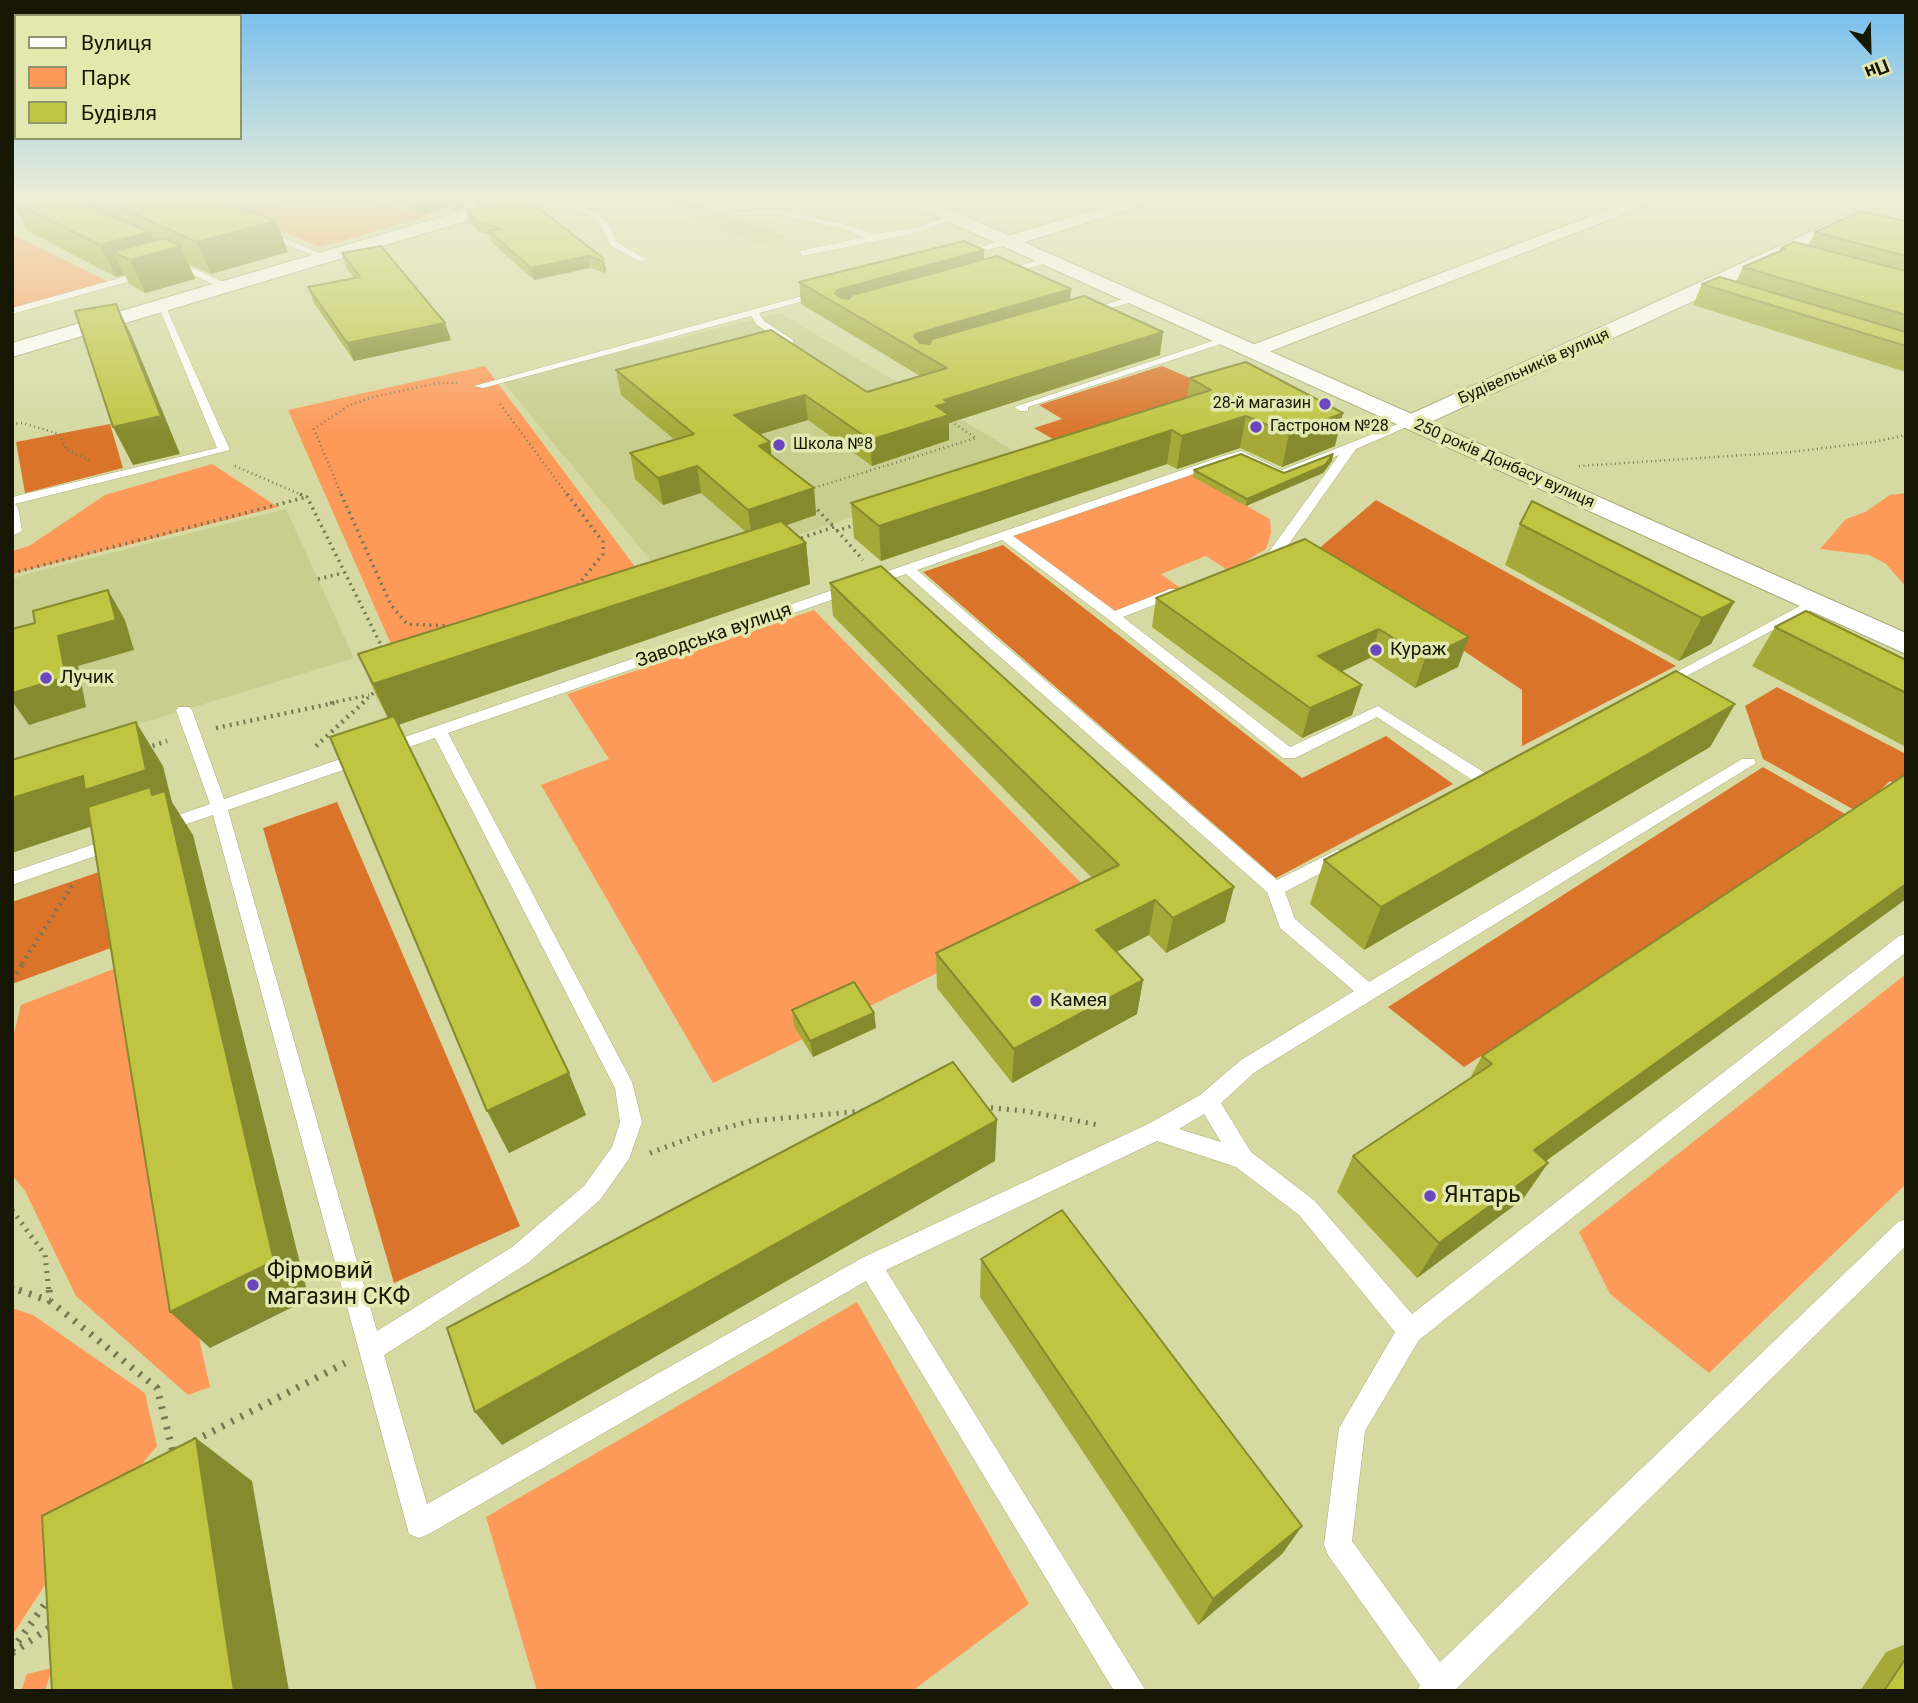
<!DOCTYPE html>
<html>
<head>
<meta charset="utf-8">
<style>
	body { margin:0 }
	#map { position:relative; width:1918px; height:1703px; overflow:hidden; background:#d6daa2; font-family:Roboto,sans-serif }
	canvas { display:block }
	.frame { position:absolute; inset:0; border:14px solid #171804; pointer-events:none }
	.legend { position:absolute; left:14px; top:14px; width:228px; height:126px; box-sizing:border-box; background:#e3e8af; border:2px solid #91956b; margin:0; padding:9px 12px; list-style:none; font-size:21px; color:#171804 }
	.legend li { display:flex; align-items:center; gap:14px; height:35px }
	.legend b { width:35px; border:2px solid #91956b }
	.north { position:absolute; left:1834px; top:14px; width:70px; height:70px; -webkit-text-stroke:5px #e3e8af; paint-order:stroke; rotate:158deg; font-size:19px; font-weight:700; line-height:28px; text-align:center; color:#171804 }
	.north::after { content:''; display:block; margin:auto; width:24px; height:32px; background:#171804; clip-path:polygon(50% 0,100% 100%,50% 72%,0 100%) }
</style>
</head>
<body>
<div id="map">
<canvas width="1918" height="1703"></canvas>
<div class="frame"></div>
<ul class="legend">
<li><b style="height:9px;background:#fff"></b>Вулиця</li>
<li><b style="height:19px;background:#fd9959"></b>Парк</li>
<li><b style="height:19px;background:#bfc541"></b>Будівля</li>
</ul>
<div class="north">Пн</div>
</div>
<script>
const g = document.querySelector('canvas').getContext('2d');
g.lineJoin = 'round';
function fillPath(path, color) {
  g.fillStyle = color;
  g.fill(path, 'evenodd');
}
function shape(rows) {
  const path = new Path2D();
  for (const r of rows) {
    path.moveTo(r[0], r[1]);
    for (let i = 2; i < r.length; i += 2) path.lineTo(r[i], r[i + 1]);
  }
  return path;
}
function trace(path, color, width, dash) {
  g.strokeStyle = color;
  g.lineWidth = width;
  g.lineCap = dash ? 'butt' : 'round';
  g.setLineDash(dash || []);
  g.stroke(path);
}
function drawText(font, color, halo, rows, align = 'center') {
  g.font = font + ' Roboto,sans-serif';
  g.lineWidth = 7;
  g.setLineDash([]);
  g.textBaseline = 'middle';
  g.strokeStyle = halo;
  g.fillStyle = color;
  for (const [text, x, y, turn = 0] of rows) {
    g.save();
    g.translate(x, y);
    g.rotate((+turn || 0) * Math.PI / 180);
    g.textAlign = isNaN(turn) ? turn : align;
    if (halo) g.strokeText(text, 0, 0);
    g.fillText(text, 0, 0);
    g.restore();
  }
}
fillPath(shape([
	[663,198,683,198,788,237,762,245,650,201],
	[780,313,1028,459,666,579,502,381],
	[286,509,354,658,12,763,12,578]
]), '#c9ce8e');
fillPath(shape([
	[290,198,367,198,428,216,321,247,231,212],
	[12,234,109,282,12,309],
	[485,366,648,584,401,667,288,410],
	[1227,458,1227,495,1270,519,1271,533,1266,549,1229,571,1206,556,1161,574,1183,590,1113,616,1004,536],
	[212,464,278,507,12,574,12,551,29,546,105,495],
	[1906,493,1906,587,1886,564,1869,555,1820,549,1846,519,1865,512,1890,495],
	[814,610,1094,896,713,1083,541,785,609,759,567,694],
	[116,968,210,1387,188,1395,76,1296,25,1191,12,1175,12,1041,21,1005],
	[1906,974,1906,1184,1709,1373,1610,1294,1579,1232],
	[857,1302,1029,1604,912,1691,537,1691,486,1517],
	[12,1308,33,1315,145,1393,157,1446,58,1565,13,1634],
	[52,1668,45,1691,21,1691,27,1674]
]), '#fd9959');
fillPath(shape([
	[1162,366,1216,389,1063,445,1034,428,1062,419,1039,405],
	[110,424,123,468,25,493,16,442],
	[1376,500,1676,666,1522,746,1522,690,1316,551],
	[1003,545,1302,778,1386,736,1453,784,1276,878,923,572],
	[1777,687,1906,754,1906,788,1890,781,1858,812,1763,759,1745,706],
	[1763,767,1852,818,1464,1067,1388,1007],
	[337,802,520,1226,394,1283,263,828],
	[99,872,111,948,12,984,12,902]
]), '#da742b');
const service = shape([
	[445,198,456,198,488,209,481,211,445,198],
	[550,198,560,198,571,202,630,198,626,200,578,205,595,211,609,224,617,242,647,260,640,262,610,245,602,227,589,215,550,198],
	[776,210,845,224,874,234,915,228,953,215,957,217,920,232,802,256,799,251,864,237,840,228,776,214,736,215,732,213,776,210],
	[259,230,265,230,327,256,320,258,259,234,259,230],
	[1009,238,1012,243,959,258,955,255,1009,238],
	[1047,257,1050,262,1000,276,996,273,1047,257],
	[172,258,227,284,229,286,221,288,169,263,172,258],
	[149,270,152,271,152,275,12,314,12,308,149,270],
	[824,290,827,291,827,295,759,313,764,321,793,340,793,344,787,344,757,325,751,316,483,388,474,386,824,290],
	[1133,296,1136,297,1136,301,1086,315,1081,312,1133,296],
	[157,303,165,305,230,450,15,504,18,507,22,531,12,536,12,497,217,448,157,303],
	[1227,336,1230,337,1230,341,1028,407,1028,411,1020,411,1014,407,1227,336],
	[1408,420,1418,422,1356,449,1279,558,1262,564,1257,565,1250,561,1269,552,1339,455,1282,478,1240,458,1013,536,1115,611,1170,589,1180,589,1180,595,1123,617,1290,747,1378,706,1490,776,1492,780,1490,784,1478,784,1377,717,1295,758,1283,758,1108,619,1002,540,917,570,1277,880,1337,850,1349,850,1352,854,1349,858,1285,892,1295,919,1369,982,1742,759,1754,759,1756,763,1255,1072,1221,1103,1251,1152,1315,1201,1412,1314,1899,936,1906,934,1906,952,1419,1340,1365,1431,1352,1541,1440,1662,1898,1222,1906,1219,1906,1246,1454,1691,1417,1691,1420,1685,1328,1555,1324,1545,1339,1428,1395,1332,1299,1215,1236,1167,1157,1141,886,1270,1146,1691,1114,1691,866,1281,429,1534,419,1538,409,1534,213,815,161,833,152,827,155,823,210,804,176,710,179,707,189,707,192,710,224,799,1223,456,1241,451,1282,470,1408,420],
	[906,574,1267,892,1280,928,1354,991,1241,1060,1200,1095,1148,1124,862,1258,427,1504,384,1355,528,1263,600,1200,629,1159,642,1122,632,1082,448,733,906,574],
	[435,738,615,1088,620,1122,612,1147,584,1186,512,1247,377,1331,228,810,435,738],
	[1204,1114,1221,1142,1179,1129,1204,1114],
	[1813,599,1820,603,1818,606,1666,687,1661,689,1654,684,1813,599],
	[118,836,127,842,124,846,12,885,12,872,118,836]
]);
const minor = shape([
	[1136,198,1159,198,1156,201,1015,245,1003,245,1001,241,1003,237,1136,198],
	[1639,198,1660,198,1657,201,1261,355,1247,355,1244,351,1247,347,1639,198],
	[1845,216,1906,231,1906,241,1847,226,1713,292,1420,427,1412,429,1404,427,1401,422,1404,417,1845,216]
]);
const tertiary = shape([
	[506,198,531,198,529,202,12,357,12,343,506,198],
	[903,198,924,198,1906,633,1906,654,905,202,903,198]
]);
trace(service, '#a7ab75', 1);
trace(minor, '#a7ab75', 2);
trace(tertiary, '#a7ab75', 2);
trace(shape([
	[500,404,568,496],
	[12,424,23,423,59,434,67,450,89,460],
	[235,466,304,496],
	[1579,466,1791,452,1874,442,1906,435],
	[810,489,976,438,949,420],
	[342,496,314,429,348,406,373,397,438,383,458,383]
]), '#757852', 2.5, [1, 3.5]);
trace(shape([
	[300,494,307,497,384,651],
	[341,494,391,605,407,624,451,626],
	[567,494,603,542,603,554,577,586],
	[813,505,834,527],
	[836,531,855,525],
	[795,540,834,527,863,560],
	[12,573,307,497],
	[318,579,343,573],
	[330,703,369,695],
	[362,703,379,688]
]), '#757852', 3.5, [2, 4.5]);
trace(shape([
	[216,728,339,702],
	[316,746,364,702],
	[146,748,167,741],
	[22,964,73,884]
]), '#757852', 4.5, [2, 5]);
trace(shape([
	[12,980,23,963],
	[983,1107,1025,1111,1099,1125],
	[650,1153,701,1134,751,1121,863,1111],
	[12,1210,45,1255,49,1292],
	[12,1288,24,1292]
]), '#757852', 5, [2, 6]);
trace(shape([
	[19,1290,50,1301],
	[49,1290,50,1301,157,1388,173,1452],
	[194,1441,345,1363],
	[12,1650,50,1597],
	[12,1653,52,1626]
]), '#757852', 7, [2.5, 8]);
fillPath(service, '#fff');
fillPath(minor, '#fff');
fillPath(tertiary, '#fff');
fillPath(shape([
	[12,198,14,198,15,200,85,204,82,198,217,198,276,221,288,252,211,274,189,264,195,279,145,293,129,284,125,275,116,277,28,231,14,204,12,205],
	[375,198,461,198,464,208,455,210,451,206,425,214],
	[463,198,502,198,479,203],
	[466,211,603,258,606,270,604,273,590,268,534,280,492,243,490,235,480,232,469,223],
	[1906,221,1906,372,1693,305,1702,284,1736,282,1743,267,1779,252,1781,248,1808,245,1815,232],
	[342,253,445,323,451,340,354,361,314,303,308,287,354,278,347,269],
	[984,260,1070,299,1160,355,949,423,949,440,872,466,808,420,759,434,771,455,814,488,816,515,786,525,806,543,810,584,398,725,586,1115,509,1153,388,718,377,697,358,654,746,532,701,493,663,505,635,479,630,453,675,440,621,395,616,370,867,392,920,376,801,304,799,282],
	[1190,378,1335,446,1282,467,1240,448,1177,469,1167,464,881,561,854,538,851,503,1187,398],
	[1333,454,1332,461,1323,473,1246,506,1193,477,1194,470,1284,473],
	[1520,524,1734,602,1711,644,1679,661,1505,565],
	[1305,539,1458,667,1415,688,1370,658,1342,671,1362,685,1352,715,1302,738,1152,627,1156,598],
	[830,583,1225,922,1166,953,1149,935,1116,952,1143,980,1137,1014,1012,1083,937,988,936,953,1092,878,833,616],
	[1775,627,1906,660,1906,747,1752,666],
	[1735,704,1710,747,1364,950,1310,904,1324,860],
	[1906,774,1906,899,1546,1161,1548,1163,1523,1199,1417,1278,1337,1192,1353,1156,1470,1078,1482,1056],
	[792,1010,874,1013,876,1028,813,1057,794,1026],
	[981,1259,1302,1526,1282,1554,1198,1625,980,1297],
	[1906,1644,1906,1691,1860,1691,1886,1652]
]), '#a4a938');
fillPath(shape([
	[420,198,449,198,451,206,425,214],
	[452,198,461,198,464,208,455,210],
	[478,198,502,198,479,203],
	[276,221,288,252,211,274,197,242],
	[150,232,159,252,181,246,195,279,145,293,130,260,113,252,125,275,116,277,100,245],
	[984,250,984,272,836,303,835,293,837,290],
	[588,256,590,268,534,280,531,268],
	[603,258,606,270,604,273,602,261],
	[1071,289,1069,312,925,355,914,336,916,334],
	[116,304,133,339,180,454,133,465,113,427],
	[445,323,451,340,354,361,347,343],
	[1163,332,1160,355,949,423,949,440,872,466,870,440,936,406,944,400],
	[805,395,808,420,738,441,734,415],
	[1343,413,1335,446,1282,467,1289,434],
	[1246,416,1240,448,1177,469,1182,436],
	[1172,430,1167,464,881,561,879,526],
	[770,442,773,468,759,446],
	[1333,454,1332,461,1323,473,1246,506,1247,499],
	[697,466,701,493,663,505,658,478],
	[814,488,816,515,752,537,748,510],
	[806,543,810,584,392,727,373,684],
	[108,590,125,620,134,650,78,666,86,707,29,725,12,701,12,693,58,636],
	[1734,602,1711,644,1679,661,1702,618],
	[1379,629,1370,658,1311,686,1318,656],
	[1469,637,1458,667,1415,688,1425,658],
	[1362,685,1352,715,1302,738,1310,708],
	[1735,704,1710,747,1364,950,1381,907],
	[136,722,163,766,172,802,193,835,309,1299,210,1348,170,1312,108,821,12,853,12,798],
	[1906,884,1906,899,1510,1187,1534,1150],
	[1234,887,1225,922,1166,953,1173,918],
	[1155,900,1149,935,1091,965,1096,930],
	[1143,980,1137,1014,1012,1083,1014,1049],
	[874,1013,876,1028,813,1057,810,1041],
	[569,1073,586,1115,509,1153,487,1111],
	[997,1120,995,1161,502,1445,475,1412],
	[1548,1163,1523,1199,1417,1278,1439,1243],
	[196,1438,252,1481,289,1691,234,1691],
	[1302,1526,1282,1554,1198,1625,1213,1599]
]), '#868a2e');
const building = shape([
	[24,198,69,198,150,232,100,245,12,201,24,198],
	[99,198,217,198,276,221,197,242,99,198],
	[514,198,526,198,603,258,602,261,588,256,531,268,489,231,502,229,477,221,466,211,514,198],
	[1861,211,1906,221,1906,256,1815,232,1861,211],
	[164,238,181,246,130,260,113,252,164,238],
	[964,241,984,250,837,290,835,293,841,298,849,299,852,295,997,256,1071,289,916,334,914,336,920,343,930,344,932,339,1084,296,1163,332,944,400,948,403,936,406,949,415,870,440,805,395,734,415,770,442,759,446,814,488,748,510,697,466,658,478,630,453,694,434,616,370,771,330,867,392,947,368,799,282,964,241],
	[1794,242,1906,271,1906,315,1743,267,1785,249,1781,248,1794,242],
	[381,246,445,323,347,343,308,287,360,277,342,253,381,246],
	[1720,277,1906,332,1906,346,1702,284,1720,277],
	[116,304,161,416,113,427,75,311,116,304],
	[1246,362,1343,413,1289,434,1246,416,1182,436,1172,430,879,526,851,503,1211,390,1190,378,1246,362],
	[1241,454,1284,473,1333,454,1325,465,1247,499,1194,470,1241,454],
	[1532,501,1734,602,1702,618,1520,524,1532,501],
	[781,521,806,543,373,684,358,654,781,521],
	[1305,539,1469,637,1425,658,1379,629,1318,656,1362,685,1310,708,1156,598,1305,539],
	[881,566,1234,887,1173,918,1155,900,1096,930,1143,980,1014,1049,936,953,1119,865,830,583,881,566],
	[108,590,116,620,58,636,66,677,12,693,12,629,35,623,33,611,108,590],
	[1806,611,1906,660,1906,693,1775,627,1806,611],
	[1676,671,1735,704,1381,907,1324,860,1676,671],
	[394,716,569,1073,487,1111,330,737,394,716],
	[136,722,146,770,85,790,83,776,12,798,12,760,136,722],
	[1906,774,1906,884,1534,1150,1548,1163,1439,1243,1353,1156,1492,1064,1482,1056,1906,774],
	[150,787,152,795,165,791,274,1261,170,1312,88,807,150,787],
	[854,982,874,1013,810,1041,792,1010,854,982],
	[953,1062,997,1120,475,1412,447,1328,953,1062],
	[1062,1210,1302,1526,1213,1599,981,1259,1062,1210],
	[196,1438,234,1691,52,1691,42,1516,196,1438],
	[1906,1658,1906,1691,1884,1691,1906,1658]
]);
fillPath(building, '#bfc541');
trace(building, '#868a2e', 2);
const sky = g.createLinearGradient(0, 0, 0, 436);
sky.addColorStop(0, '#72bdf0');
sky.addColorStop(0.45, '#edeed5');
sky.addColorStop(1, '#edeed500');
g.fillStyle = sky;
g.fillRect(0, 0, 1918, 436);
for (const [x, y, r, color] of [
	[1325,404,7,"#6a47c0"],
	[1256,427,7,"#6a47c0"],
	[779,445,7,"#6a47c0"],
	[1376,650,7,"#6a47c0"],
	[46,678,7,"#6a47c0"],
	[1036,1001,7,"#6a47c0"],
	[1430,1196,7,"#6a47c0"],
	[253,1285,7,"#6a47c0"]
]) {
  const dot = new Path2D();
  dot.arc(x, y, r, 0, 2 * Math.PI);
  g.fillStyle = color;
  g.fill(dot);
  trace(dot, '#e3e8af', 2.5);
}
drawText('16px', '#171804', '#e3e8af', [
	["Будівельників вулиця",1534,367,-24],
	["250 років Донбасу вулиця",1504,464,24]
]);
drawText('16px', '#171804', '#e3e8af', [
	["28-й магазин",1311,404,"right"],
	["Гастроном №28",1270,427],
	["Школа №8",793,445]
], 'left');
drawText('19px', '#171804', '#e3e8af', [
	["Заводська вулиця",714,636,-19]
]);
drawText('19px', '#171804', '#e3e8af', [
	["Кураж",1390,650],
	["Лучик",60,678],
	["Камея",1050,1001]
], 'left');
drawText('23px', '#171804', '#e3e8af', [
	["Янтарь",1444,1196],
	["Фірмовий",267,1272],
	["магазин СКФ",267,1298]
], 'left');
</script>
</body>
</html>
